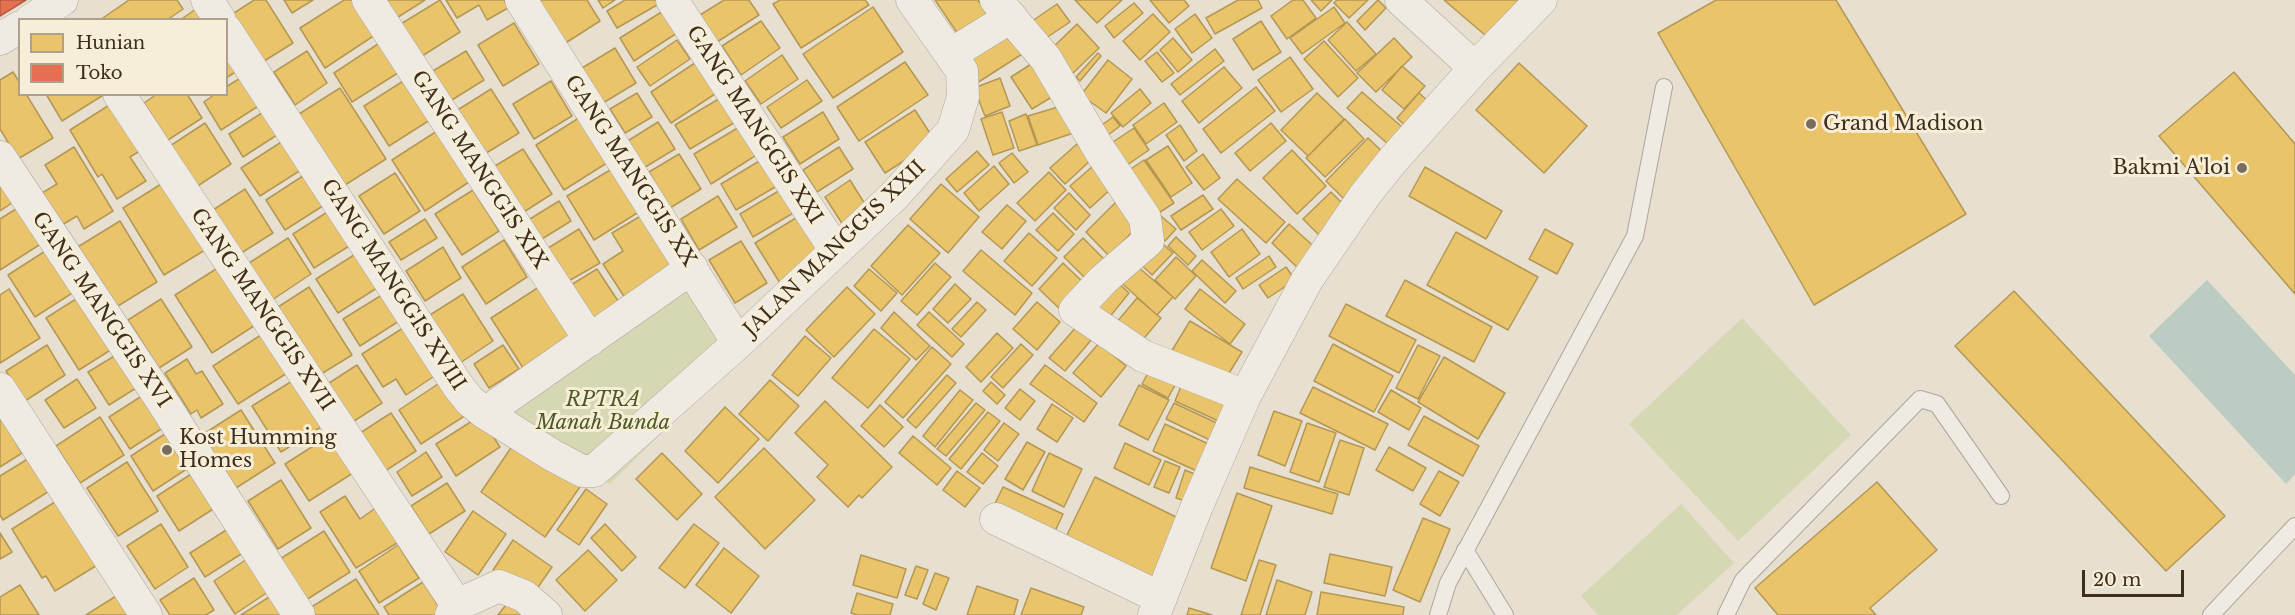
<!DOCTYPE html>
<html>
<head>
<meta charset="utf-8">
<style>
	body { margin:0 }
	#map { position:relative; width:2295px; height:615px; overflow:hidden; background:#e7e0d1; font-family:"Libre Baskerville",serif }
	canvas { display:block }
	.legend { position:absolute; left:18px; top:18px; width:210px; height:78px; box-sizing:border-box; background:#f7eed8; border:2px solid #ada18e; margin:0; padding:8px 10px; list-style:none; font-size:18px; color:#3d2e20 }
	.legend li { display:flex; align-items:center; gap:12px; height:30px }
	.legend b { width:30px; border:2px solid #ada18e }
	.scale { position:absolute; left:2082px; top:570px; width:102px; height:27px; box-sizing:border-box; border:3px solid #3d2e20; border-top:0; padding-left:8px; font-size:18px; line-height:21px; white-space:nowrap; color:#3d2e20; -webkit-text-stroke:4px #f7eed8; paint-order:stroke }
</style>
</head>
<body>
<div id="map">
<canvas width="2295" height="615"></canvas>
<ul class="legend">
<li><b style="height:16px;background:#e9c46a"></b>Hunian</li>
<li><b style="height:16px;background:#e76f51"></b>Toko</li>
</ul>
<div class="scale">20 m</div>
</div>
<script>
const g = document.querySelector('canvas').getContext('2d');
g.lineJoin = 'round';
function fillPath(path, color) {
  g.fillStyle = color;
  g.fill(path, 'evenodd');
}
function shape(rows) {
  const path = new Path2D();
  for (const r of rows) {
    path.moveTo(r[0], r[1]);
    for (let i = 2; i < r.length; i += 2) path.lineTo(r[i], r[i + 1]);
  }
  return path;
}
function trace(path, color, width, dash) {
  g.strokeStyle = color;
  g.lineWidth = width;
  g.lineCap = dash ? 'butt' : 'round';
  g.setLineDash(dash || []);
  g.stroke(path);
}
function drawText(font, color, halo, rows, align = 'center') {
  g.font = font + ' "Libre Baskerville",serif';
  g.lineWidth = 6;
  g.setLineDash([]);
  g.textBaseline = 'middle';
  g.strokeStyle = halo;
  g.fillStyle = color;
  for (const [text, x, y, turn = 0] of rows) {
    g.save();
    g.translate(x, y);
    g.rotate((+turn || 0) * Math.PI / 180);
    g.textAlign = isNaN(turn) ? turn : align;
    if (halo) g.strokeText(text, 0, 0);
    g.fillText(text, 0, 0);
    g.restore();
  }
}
fillPath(shape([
	[689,286,739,356,610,484,567,461,506,409],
	[1742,318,1851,435,1738,541,1629,424],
	[1681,504,1734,563,1677,615,1598,615,1581,596]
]), '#d6d7b3');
fillPath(shape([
	[2207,280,2295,375,2295,474,2286,484,2149,336]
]), '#bcccc2');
const homes = shape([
	[129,0,177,0,183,9,167,20,100,20,129,0],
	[254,0,266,0,293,43,261,63,231,15,254,0],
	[284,0,313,0,292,13,284,0],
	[344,0,356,0,378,33,325,68,300,28,344,0],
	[383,0,425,0,395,19,383,0],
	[440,0,460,32,419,58,399,25,440,0],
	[446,0,504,0,508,8,487,20,479,5,457,18,446,0],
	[537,0,587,0,600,21,564,44,537,0],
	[598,0,615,0,603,8,598,0],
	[625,0,663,0,664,1,617,28,607,11,625,0],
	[724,0,749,0,759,15,717,42,700,15,724,0],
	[780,0,865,0,869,5,801,48,773,4,780,0],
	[935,0,978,0,987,14,958,34,935,0],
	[1075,0,1122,0,1097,23,1075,0],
	[1150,0,1184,0,1189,6,1169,23,1150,0],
	[1238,0,1258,0,1262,8,1215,34,1206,18,1238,0],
	[1293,0,1303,0,1316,18,1287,39,1271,16,1293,0],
	[1311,0,1332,0,1321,11,1311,0],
	[1337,0,1368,0,1349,18,1334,3,1337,0],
	[1378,0,1386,8,1365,30,1357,21,1378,0],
	[1444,0,1528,0,1492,41,1444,0],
	[1716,0,1836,0,1966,214,1814,305,1658,33,1716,0],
	[1134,3,1143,13,1114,38,1105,26,1134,3],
	[1057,4,1070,22,1037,44,1025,26,1057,4],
	[873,7,903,52,833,98,803,54,873,7],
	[1334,7,1345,23,1302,54,1290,38,1334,7],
	[196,9,202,20,180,20,196,9],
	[663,11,677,33,634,61,620,38,663,11],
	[1153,14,1170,32,1140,60,1123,41,1153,14],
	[1195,14,1212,38,1192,53,1175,29,1195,14],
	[761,21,780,48,741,75,722,46,761,21],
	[1261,21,1281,52,1253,70,1233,39,1261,21],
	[1347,22,1376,54,1356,71,1328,40,1347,22],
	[514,23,539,64,503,86,478,45,514,23],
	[1077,24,1099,48,1069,77,1046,54,1077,24],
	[1017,30,1030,49,977,83,965,63,1017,30],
	[1173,38,1192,60,1178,72,1160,50,1173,38],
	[1394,38,1412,57,1376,92,1357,73,1394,38],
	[677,40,690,59,650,86,637,67,677,40],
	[1324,41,1358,78,1338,97,1304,59,1324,41],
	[381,42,401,71,352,102,334,73,381,42],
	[226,48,240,69,226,78,226,48],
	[615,48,636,83,603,103,582,68,615,48],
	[1215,49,1224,61,1180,95,1171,84,1215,49],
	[307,51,327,83,295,105,274,72,307,51],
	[466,51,484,80,447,103,428,74,466,51],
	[1157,52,1174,73,1162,82,1145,61,1157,52],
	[1098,53,1101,56,1080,81,1076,77,1098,53],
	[782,55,798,79,761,104,745,81,782,55],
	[1290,57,1313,89,1281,112,1258,80,1290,57],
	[701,59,721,90,671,123,651,92,701,59],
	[1039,59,1060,92,1032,109,1011,77,1039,59],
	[1108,60,1132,79,1106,113,1081,95,1108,60],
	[905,62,928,95,859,141,837,107,905,62],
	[1519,63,1587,126,1544,173,1476,110,1519,63],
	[1402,66,1425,86,1404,109,1382,90,1402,66],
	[1224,67,1242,88,1199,123,1182,101,1224,67],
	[13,72,20,83,20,94,26,94,53,138,18,159,0,129,0,80,13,72],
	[2234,72,2295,144,2295,294,2159,136,2234,72],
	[242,77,260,105,221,130,204,102,215,94,226,94,226,87,242,77],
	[408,78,433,118,389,146,364,106,408,78],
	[1000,78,1010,106,985,116,974,88,1000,78],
	[807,80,822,101,781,128,767,107,807,80],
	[551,81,572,116,534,139,513,104,551,81],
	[1256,87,1275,111,1221,153,1203,129,1256,87],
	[340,88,386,159,345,185,299,114,340,88],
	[491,89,519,133,483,155,456,111,491,89],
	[1140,89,1151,103,1123,127,1111,113,1140,89],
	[1362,92,1410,134,1396,151,1347,108,1362,92],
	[637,93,652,117,625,133,610,109,637,93],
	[1317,93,1344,119,1308,156,1281,130,1317,93],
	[1419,93,1436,108,1413,133,1397,118,1419,93],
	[46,94,105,94,62,121,46,94],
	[157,94,187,94,202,118,168,140,144,103,157,94],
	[722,97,737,121,690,149,675,125,722,97],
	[114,102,143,149,130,157,146,181,117,199,102,174,98,177,70,130,114,102],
	[1164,103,1177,122,1146,144,1133,125,1164,103],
	[1068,104,1085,129,1038,145,1028,116,1068,104],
	[915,110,935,141,885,173,865,142,915,110],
	[265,111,280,133,243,157,229,134,265,111],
	[823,112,839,139,800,164,783,137,823,112],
	[1002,112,1014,148,993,155,981,119,1002,112],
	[1026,114,1037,145,1019,151,1009,121,1026,114],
	[582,116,610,161,564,190,536,145,582,116],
	[1113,117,1120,126,1099,142,1092,132,1113,117],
	[1345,119,1364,139,1325,177,1306,158,1345,119],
	[658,122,675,149,642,169,626,142,658,122],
	[205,123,231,164,193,189,167,148,205,123],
	[1271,123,1286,141,1250,171,1235,153,1271,123],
	[1180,125,1197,151,1184,161,1166,135,1180,125],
	[741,126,758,154,711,184,694,154,741,126],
	[1134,128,1149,150,1117,172,1101,150,1134,128],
	[437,131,469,182,425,211,392,160,437,131],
	[1368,138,1390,159,1347,202,1326,181,1368,138],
	[286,139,304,168,260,196,241,168,286,139],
	[1077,144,1092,159,1065,184,1050,168,1077,144],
	[1168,146,1192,183,1171,197,1146,160,1168,146],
	[74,147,113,211,84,229,77,216,62,225,42,193,57,184,45,165,74,147],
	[839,147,853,169,817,192,803,170,839,147],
	[523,149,552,194,519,215,490,169,523,149],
	[1292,150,1326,186,1297,214,1263,178,1292,150],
	[977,151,989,165,957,192,946,179,977,151],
	[1012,153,1028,172,1014,183,999,163,1012,153],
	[679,154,701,189,670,208,649,172,679,154],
	[1203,154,1220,178,1204,190,1186,167,1203,154],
	[766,157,782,183,736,210,721,184,766,157],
	[1144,160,1174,203,1151,218,1122,175,1144,160],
	[994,166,1009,184,979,211,964,193,994,166],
	[1093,166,1112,188,1090,208,1070,186,1093,166],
	[615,167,642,210,594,240,567,196,615,167],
	[1425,167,1502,211,1486,239,1409,196,1425,167],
	[309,172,329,202,285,230,266,200,309,172],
	[1049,172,1066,190,1035,221,1017,203,1049,172],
	[395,173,420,211,384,234,359,196,395,173],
	[169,179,210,247,164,275,123,208,169,179],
	[1237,179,1285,222,1266,243,1218,199,1237,179],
	[850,180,868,209,843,225,825,197,850,180],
	[0,183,15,201,0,211,0,183],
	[941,184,979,217,948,253,910,219,941,184],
	[787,186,800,209,753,237,740,214,787,186],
	[245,189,273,233,238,255,210,212,245,189],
	[473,190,499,231,462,255,435,214,473,190],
	[1331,192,1351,212,1323,239,1303,219,1331,192],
	[1069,193,1090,215,1076,230,1054,208,1069,193],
	[1203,195,1213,209,1181,230,1171,216,1203,195],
	[718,196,737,227,699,250,681,219,718,196],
	[559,201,571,221,537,242,525,222,559,201],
	[1117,201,1140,224,1109,256,1086,232,1117,201],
	[24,204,47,240,0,270,0,219,24,204],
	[1007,205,1026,221,1002,249,982,232,1007,205],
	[332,209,354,243,314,268,293,234,332,209],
	[1221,209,1234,226,1202,250,1189,232,1221,209],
	[804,213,829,254,780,283,755,243,804,213],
	[1053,213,1074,234,1058,251,1036,230,1053,213],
	[644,214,678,270,627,301,603,264,623,251,612,233,644,214],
	[1161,216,1176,229,1165,241,1151,228,1161,216],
	[425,219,437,238,401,260,389,242,425,219],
	[120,221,157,282,113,309,76,248,120,221],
	[1289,224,1320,252,1302,272,1272,243,1289,224],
	[908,225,940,253,902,295,871,266,908,225],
	[579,229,600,263,560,286,540,253,579,229],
	[1242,229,1260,254,1229,277,1211,252,1242,229],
	[1545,229,1573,244,1557,274,1529,259,1545,229],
	[1456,232,1538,277,1508,330,1427,285,1456,232],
	[1029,233,1057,258,1032,286,1004,261,1029,233],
	[1176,237,1196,256,1188,265,1168,246,1176,237],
	[288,238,311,274,272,300,249,263,288,238],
	[1083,238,1107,262,1088,281,1064,257,1083,238],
	[1156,238,1173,253,1152,275,1133,257,1156,238],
	[504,240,527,277,486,304,462,267,504,240],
	[741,241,767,283,735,303,709,260,741,241],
	[443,247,461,278,425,301,406,271,443,247],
	[50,248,77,290,35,317,8,275,50,248],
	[362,250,383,284,338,313,316,279,362,250],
	[981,250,1032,293,1015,315,963,271,981,250],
	[1269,256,1276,267,1243,289,1236,278,1269,256],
	[1176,257,1196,276,1175,299,1155,280,1176,257],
	[1130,260,1173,297,1157,315,1115,277,1130,260],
	[1202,260,1236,291,1225,303,1192,271,1202,260],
	[935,263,951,277,917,315,901,301,935,263],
	[1063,263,1087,286,1063,312,1039,289,1063,263],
	[224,264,260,322,212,353,175,295,224,264],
	[1286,267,1295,280,1268,298,1259,285,1286,267],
	[597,269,624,310,587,333,561,291,597,269],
	[869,269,897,293,881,311,854,286,869,269],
	[1405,280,1492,327,1474,362,1386,316,1405,280],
	[1116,281,1129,293,1104,324,1090,312,1116,281],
	[955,284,971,299,948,323,933,309,955,284],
	[309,287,352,355,318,376,275,309,309,287],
	[539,287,573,340,525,371,491,318,539,287],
	[847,287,875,314,834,357,806,330,847,287],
	[9,289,40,338,0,363,0,295,9,289],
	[1200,289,1245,324,1230,344,1185,309,1200,289],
	[390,290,407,316,360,346,343,319,390,290],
	[2014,291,2225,516,2166,571,1955,346,2014,291],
	[87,292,120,344,79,370,46,318,87,292],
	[463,294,493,341,460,363,430,315,463,294],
	[1137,298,1161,318,1135,349,1111,329,1137,298],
	[161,299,192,347,159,368,128,320,161,299],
	[977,302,986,310,961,337,952,329,977,302],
	[1037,302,1060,322,1037,350,1013,329,1037,302],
	[1346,304,1416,340,1399,373,1329,336,1346,304],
	[894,312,930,346,916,360,881,328,894,312],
	[929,312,964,344,952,357,917,325,929,312],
	[1190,321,1242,352,1223,383,1171,352,1190,321],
	[411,323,442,371,406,395,396,379,383,387,362,354,411,323],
	[1077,326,1092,339,1065,371,1049,358,1077,326],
	[874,329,910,359,868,408,832,378,874,329],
	[267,331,292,370,238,404,213,366,267,331],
	[997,333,1013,348,981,382,966,367,997,333],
	[805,336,831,358,798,396,772,375,805,336],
	[1099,343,1126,366,1101,397,1073,373,1099,343],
	[1021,344,1033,355,1003,388,991,377,1021,344],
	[1333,344,1393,376,1374,412,1314,381,1333,344],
	[47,345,65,375,25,401,6,371,47,345],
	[503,345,519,369,489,388,474,364,503,345],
	[1418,345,1440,356,1418,399,1396,388,1418,345],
	[932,347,951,364,903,418,885,402,932,347],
	[121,352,141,385,109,405,88,372,121,352],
	[1444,357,1505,393,1478,439,1418,402,1444,357],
	[187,359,196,374,202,371,223,404,201,418,197,410,191,414,165,373,187,359],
	[1154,362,1180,376,1168,398,1142,384,1154,362],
	[357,365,382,403,351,423,326,385,357,365],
	[1045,365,1097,403,1084,422,1030,384,1045,365],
	[947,375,956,383,916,428,907,420,947,375],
	[297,378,326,424,281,452,252,406,297,378],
	[77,379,96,408,64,428,45,400,77,379],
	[1184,379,1236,403,1227,425,1175,401,1184,379],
	[444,380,466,415,421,444,399,410,444,380],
	[770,380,799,406,768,441,739,414,770,380],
	[991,382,1005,395,997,404,983,391,991,382],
	[1139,385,1169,400,1148,440,1119,425,1139,385],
	[1313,387,1388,424,1375,450,1300,413,1313,387],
	[1020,389,1035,401,1020,420,1005,408,1020,389],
	[960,390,973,400,935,447,923,436,960,390],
	[1391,390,1421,408,1409,430,1378,412,1391,390],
	[148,392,169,424,130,449,109,417,148,392],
	[825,401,892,467,862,498,859,495,848,507,817,477,828,465,795,433,825,401],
	[976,403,985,410,946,456,937,449,976,403],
	[1174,403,1221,425,1214,442,1166,419,1174,403],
	[1052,404,1073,418,1057,442,1037,429,1052,404],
	[880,405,903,427,884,447,861,426,880,405],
	[725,407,759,439,718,483,685,451,725,407],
	[241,410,275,463,236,488,202,435,241,410],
	[1274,411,1302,421,1285,466,1258,455,1274,411],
	[988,412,1000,421,961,469,949,459,988,412],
	[391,413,416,451,382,473,357,435,391,413],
	[0,416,22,453,0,467,0,416],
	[480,416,500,447,456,476,436,444,480,416],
	[1424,416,1479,446,1463,476,1408,445,1424,416],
	[100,417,124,455,80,483,56,446,100,417],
	[1004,423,1019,434,998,461,984,450,1004,423],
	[1307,423,1336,433,1319,482,1290,472,1307,423],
	[1165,424,1213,446,1201,473,1153,451,1165,424],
	[174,428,196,463,153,491,131,456,174,428],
	[329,436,353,473,309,501,285,464,329,436],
	[913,436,951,468,937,485,899,453,913,436],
	[517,439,582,484,545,537,481,492,517,439],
	[1340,440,1364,448,1349,495,1324,487,1340,440],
	[1027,442,1045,452,1023,490,1005,479,1027,442],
	[1125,443,1161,460,1149,485,1114,468,1125,443],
	[1389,447,1426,468,1413,491,1376,470,1389,447],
	[764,448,815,500,765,549,715,497,764,448],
	[426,452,442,477,412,496,397,472,426,452],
	[662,453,702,494,677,520,636,479,662,453],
	[982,453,998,466,983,484,967,472,982,453],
	[1049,453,1082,469,1064,507,1032,491,1049,453],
	[31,457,51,490,3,520,0,515,0,476,31,457],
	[1165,461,1180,467,1169,493,1154,487,1165,461],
	[127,462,158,511,118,536,87,488,127,462],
	[202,467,224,502,179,531,157,496,202,467],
	[1250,467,1338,494,1332,514,1244,488,1250,467],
	[1185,470,1197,475,1188,502,1176,498,1185,470],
	[957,471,980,488,965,507,943,490,957,471],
	[1439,471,1459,482,1440,516,1420,504,1439,471],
	[1095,477,1180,519,1150,581,1065,539,1095,477],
	[281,480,311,528,278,549,248,501,281,480],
	[1877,482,1937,550,1870,608,1876,615,1778,615,1755,588,1877,482],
	[447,483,465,511,429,534,411,506,447,483],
	[1003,487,1063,514,1051,540,990,514,1003,487],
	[586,489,607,504,579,545,557,530,586,489],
	[1237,493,1272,506,1246,581,1211,568,1237,493],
	[66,495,99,564,55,591,46,576,42,578,12,529,66,495],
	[345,496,360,519,380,505,402,540,356,568,320,512,345,496],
	[473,511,506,534,478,575,445,552,473,511],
	[1423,518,1450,529,1420,602,1393,590,1423,518],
	[161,524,188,567,155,589,127,546,161,524],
	[605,524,636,557,622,571,591,538,605,524],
	[694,524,719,543,685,588,659,568,694,524],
	[234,525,249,549,205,577,190,553,234,525],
	[324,531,350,572,306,600,280,559,324,531],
	[0,533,12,552,0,559,0,533],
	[513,540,552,567,532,596,493,570,513,540],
	[398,545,419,578,379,603,359,571,398,545],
	[724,548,759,576,731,613,696,585,724,548],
	[588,550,617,580,585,611,556,580,588,550],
	[1330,554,1392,567,1385,596,1324,583,1330,554],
	[253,555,274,588,235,614,214,581,253,555],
	[861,555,906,569,897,598,853,585,861,555],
	[1259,560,1276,565,1260,615,1241,615,1259,560],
	[916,566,928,570,917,599,905,595,916,566],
	[935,573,949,578,936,610,923,604,935,573],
	[194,578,214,610,206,615,170,615,160,600,194,578],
	[356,579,379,615,315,615,310,608,356,579],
	[1277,580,1312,592,1305,615,1266,615,1277,580],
	[423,582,444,615,389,615,384,607,423,582],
	[20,585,39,615,0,615,0,597,20,585],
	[977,586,1018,600,1014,615,967,615,977,586],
	[1031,588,1084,607,1081,615,1021,615,1031,588],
	[124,591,139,615,86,615,124,591],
	[277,592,292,615,241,615,277,592],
	[1321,592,1404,607,1403,615,1317,615,1321,592],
	[857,593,893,604,890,615,857,615,851,613,857,593],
	[509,601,526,615,498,615,509,601],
	[1189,608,1212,615,1187,615,1189,608]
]);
fillPath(homes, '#e9c46a');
trace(homes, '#b59754', 1.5);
const shops = shape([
	[0,0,26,0,0,16,0,0]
]);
fillPath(shops, '#e76f51');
trace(shops, '#b45c42', 1.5);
const lane = shape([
	[1465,550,1505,615],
	[1438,615,1448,583,1635,236,1664,87],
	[1726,615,1743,580,1920,399,1937,404,2001,496],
	[2211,615,2295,526]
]);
const street = shape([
	[207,0,220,20],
	[368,0,590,340],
	[521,0,738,343],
	[672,0,836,251],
	[996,0,1046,59,1099,149,1145,218,1148,241,1103,280,1075,310,1143,356,1245,396],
	[1401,0,1475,68],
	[31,20,62,0],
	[226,30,458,386,470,401,485,413,692,268],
	[0,39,20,27],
	[951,54,1011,17],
	[119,94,457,605,451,615],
	[0,157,162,401,299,615],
	[0,389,146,615],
	[485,413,552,455,582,471,594,471,738,343,895,195,953,130,963,97,962,71,912,0],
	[996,519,1161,598],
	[457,605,499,586,524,596,546,615],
	[1154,615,1197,506,1245,396,1307,280,1365,195,1393,160,1475,68,1541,0]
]);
trace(lane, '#ada599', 18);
trace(street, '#ada599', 33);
trace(lane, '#efebe3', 16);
trace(street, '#efebe3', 32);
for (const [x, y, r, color] of [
	[1811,124,6,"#786c5e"],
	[2242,168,6,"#786c5e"],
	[167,450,6,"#786c5e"]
]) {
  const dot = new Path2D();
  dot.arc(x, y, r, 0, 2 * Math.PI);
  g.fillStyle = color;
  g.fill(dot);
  trace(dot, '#f7eed8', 2);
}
drawText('20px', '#3d2e20', '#f7eed8', [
	["Grand Madison",1823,124],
	["Bakmi A'loi",2230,168,"right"],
	["Kost Humming",179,438],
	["Homes",179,461]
], 'left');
drawText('20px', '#3d2e20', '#f7eed8', [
	["GANG MANGGIS XXI",754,125,57],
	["GANG MANGGIS XIX",479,170,57],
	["GANG MANGGIS XX",630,171,57],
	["JALAN MANGGIS XXII",835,249,-44],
	["GANG MANGGIS XVIII",393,285,57],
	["GANG MANGGIS XVI",101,310,56],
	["GANG MANGGIS XVII",262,310,56]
]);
drawText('italic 20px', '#4d5a26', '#f7eed8', [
	["RPTRA",603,400],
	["Manah Bunda",603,423]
]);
</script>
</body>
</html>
